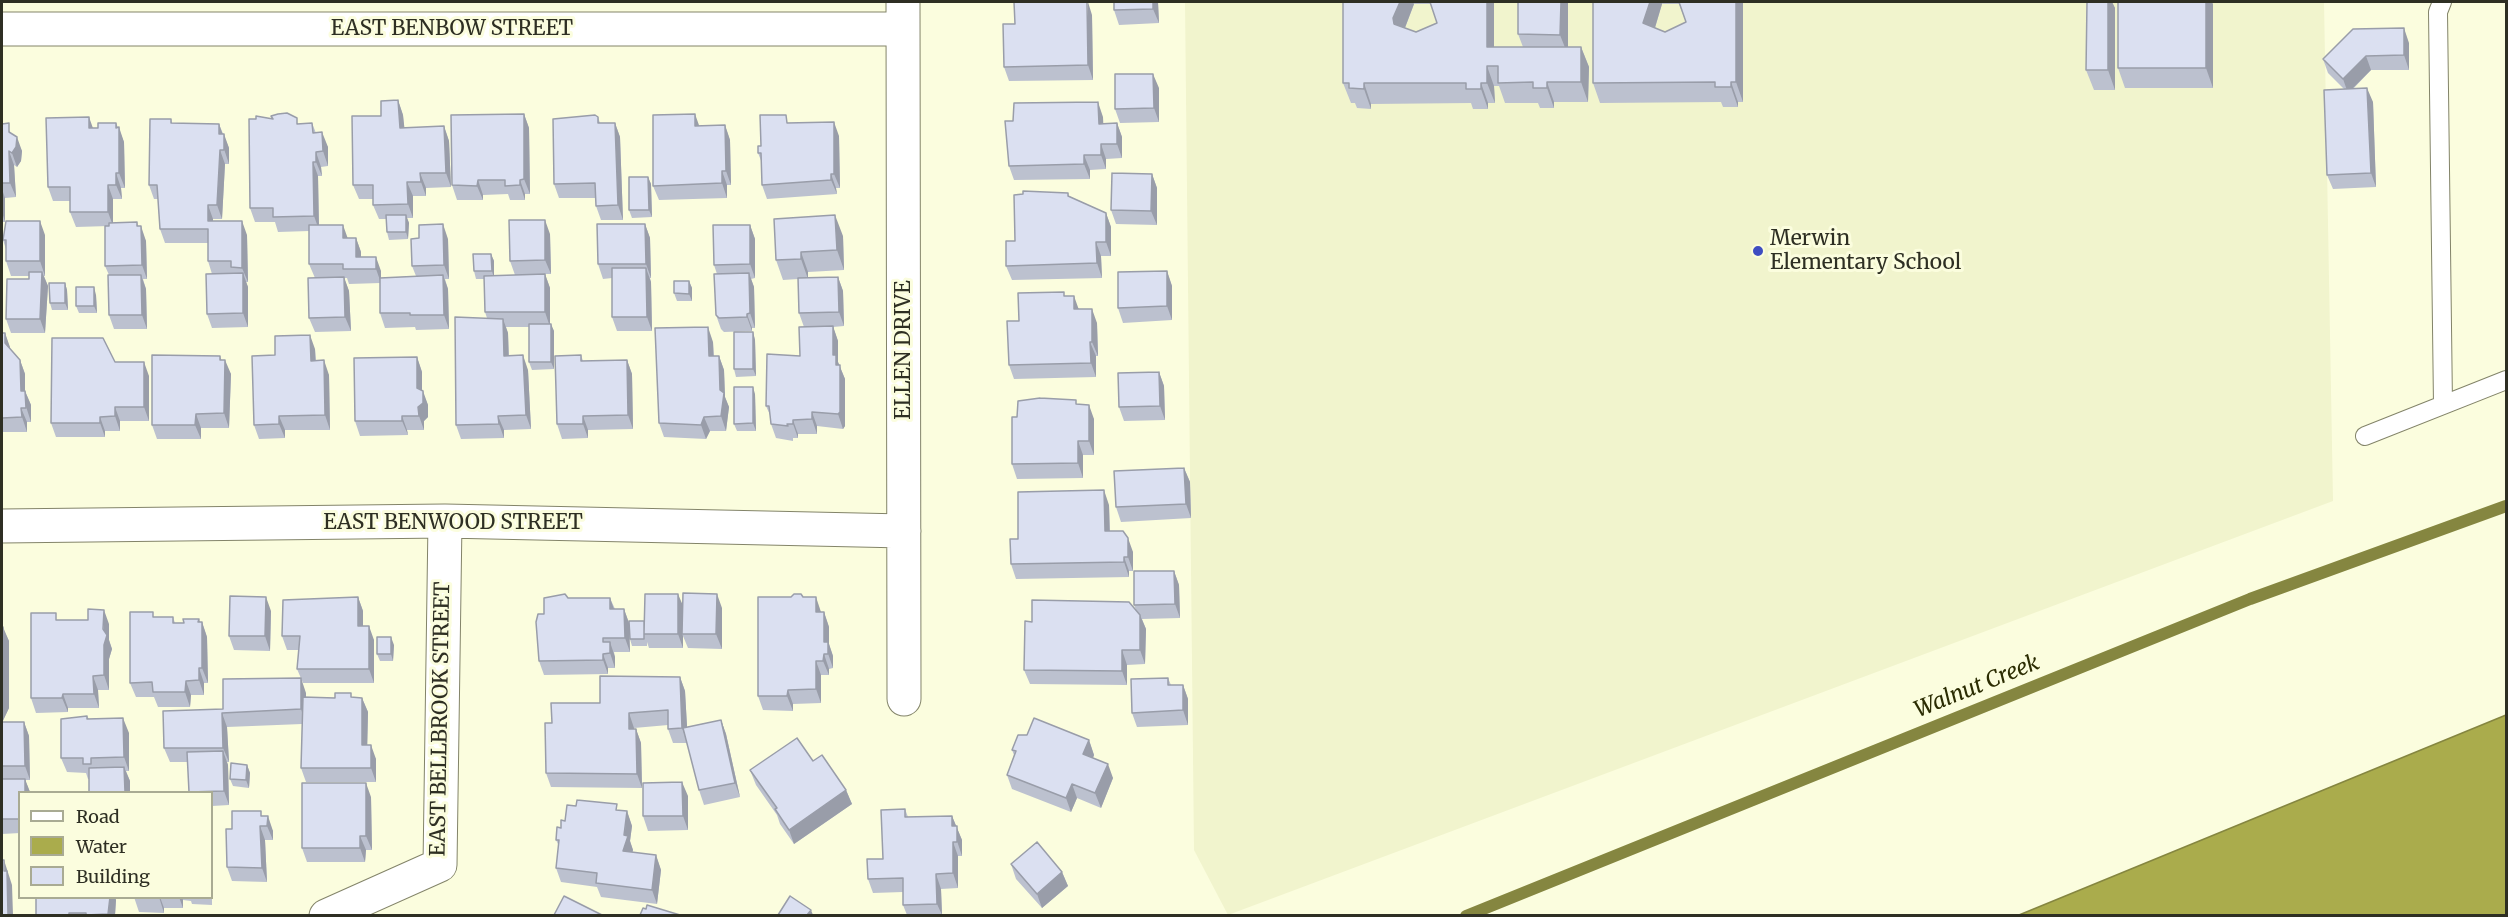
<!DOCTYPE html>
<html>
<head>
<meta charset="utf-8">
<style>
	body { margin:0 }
	#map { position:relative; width:2508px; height:917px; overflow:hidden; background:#fbfdde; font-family:Merriweather,serif }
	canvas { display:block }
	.frame { position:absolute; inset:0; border:3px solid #2e2f23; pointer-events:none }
	.legend { position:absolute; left:18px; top:791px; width:195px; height:108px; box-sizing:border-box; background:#fbfdde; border:2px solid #a9ab93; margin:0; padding:8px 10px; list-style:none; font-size:18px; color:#2e2f23 }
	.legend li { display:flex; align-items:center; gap:12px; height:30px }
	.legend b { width:30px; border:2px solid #a9ab93 }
</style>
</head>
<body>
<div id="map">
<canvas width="2508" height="917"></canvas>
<div class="frame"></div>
<ul class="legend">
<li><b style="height:8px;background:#fff"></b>Road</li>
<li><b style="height:16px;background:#aaac4c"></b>Water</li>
<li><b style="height:16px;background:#dbe0f1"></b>Building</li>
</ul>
</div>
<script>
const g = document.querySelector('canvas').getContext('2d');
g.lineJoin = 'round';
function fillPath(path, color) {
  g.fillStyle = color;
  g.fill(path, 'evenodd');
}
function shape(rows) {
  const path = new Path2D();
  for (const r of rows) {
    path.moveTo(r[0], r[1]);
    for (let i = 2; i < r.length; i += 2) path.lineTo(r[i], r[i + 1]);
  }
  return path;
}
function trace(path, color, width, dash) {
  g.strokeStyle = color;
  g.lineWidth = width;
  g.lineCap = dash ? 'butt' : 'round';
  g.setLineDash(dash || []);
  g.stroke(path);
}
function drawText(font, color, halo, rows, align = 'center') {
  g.font = font + ' Merriweather,serif';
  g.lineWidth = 6;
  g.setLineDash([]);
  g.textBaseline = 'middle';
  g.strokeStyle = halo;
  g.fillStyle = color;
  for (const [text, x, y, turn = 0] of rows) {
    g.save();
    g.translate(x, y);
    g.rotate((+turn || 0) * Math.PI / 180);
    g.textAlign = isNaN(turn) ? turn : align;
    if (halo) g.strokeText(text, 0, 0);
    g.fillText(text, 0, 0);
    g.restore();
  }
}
fillPath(shape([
	[1185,2,2324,2,2333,501,1228,915,1194,850]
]), '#f1f4cd');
const water = shape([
	[2506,715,2506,915,2019,915,2506,715]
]);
fillPath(water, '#aaac4c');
trace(water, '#858640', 1.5);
trace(shape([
	[1466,916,2250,599,2506,506]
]), '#858640', 12);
const lane = shape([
	[2442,2,2438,12,2443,405],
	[2365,436,2506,380]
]);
const street = shape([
	[903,2,904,699],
	[2,29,903,29],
	[2,526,445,521,904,531],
	[326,916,440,865,445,521]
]);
trace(lane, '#838469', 20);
trace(street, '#838469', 35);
trace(lane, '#fff', 18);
trace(street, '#fff', 33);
fillPath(shape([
	[1158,2,1159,23,1119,25,1114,10],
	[1343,2,1494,2,1494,47,1523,47,1518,34,1568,2,1568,47,1581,47,1589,67,1588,102,1554,102,1554,108,1540,108,1538,103,1505,103,1499,86,1494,86,1495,103,1488,103,1488,109,1473,109,1471,103,1371,104,1371,109,1357,108,1355,103,1351,103,1343,83],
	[1414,4,1431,4,1437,23,1416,32,1405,28],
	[1593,2,1743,2,1743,102,1738,102,1738,107,1723,107,1721,102,1600,103,1593,83],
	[1662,4,1679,4,1686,22,1665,32,1655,28],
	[2087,2,2112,2,2115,8,2115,90,2094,90,2086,70],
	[2213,4,2213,88,2125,88,2118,68],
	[1092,15,1093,80,1009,81,1004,67,1015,24],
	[2409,43,2409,70,2371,70,2353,89,2373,102,2376,187,2333,189,2327,175,2344,89,2328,73,2323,59],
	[1159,88,1159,122,1120,123,1115,109],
	[398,100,403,115,404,128,444,126,449,141,451,187,426,188,426,196,413,196,413,218,407,218,409,223,408,239,389,240,387,232,386,219,379,219,373,205,373,199,359,199,353,185,381,116],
	[524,114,529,128,530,194,525,194,525,200,510,200,508,194,483,195,483,200,457,200,452,185],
	[598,117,600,123,615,123,620,137,623,220,601,220,596,206,596,198,559,198,554,184],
	[1103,117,1103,123,1117,123,1122,137,1122,158,1106,159,1106,169,1090,170,1090,179,1014,180,1009,166],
	[171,119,172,123,219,124,229,148,229,164,225,164,222,219,213,219,213,221,247,235,248,282,246,282,248,287,248,327,212,328,207,314,212,274,208,261,208,243,165,243,160,229,158,199,154,199,149,185],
	[116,123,124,142,125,188,121,188,122,199,113,199,113,223,138,226,146,241,147,279,143,279,146,289,147,329,114,329,109,315,109,275,105,266,109,226,76,227,70,212,70,201,53,201,48,187,93,128,98,128],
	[312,123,316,133,328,147,328,166,321,167,322,176,318,176,319,225,347,238,356,238,361,252,361,257,381,271,381,278,416,276,412,266,448,239,449,279,445,279,448,289,449,329,416,330,415,327,385,328,380,313,380,283,349,284,347,278,344,278,349,291,351,331,315,332,309,318,315,278,309,264,309,231,278,232,275,222,255,222,250,208,299,124],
	[790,123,839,136,840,188,836,188,837,194,767,199,762,185,762,163,758,153,761,146],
	[2,124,13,135,22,151,21,161,17,167,14,165,16,197,5,198,5,222,2,222],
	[725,125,730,140,731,185,727,185,727,198,659,200,653,186,700,126],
	[1152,174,1157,188,1157,225,1116,224,1111,210],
	[648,177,651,184,652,217,632,218,629,210],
	[1068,193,1069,196,1106,213,1111,227,1111,256,1101,256,1102,278,1012,280,1006,266,1015,241],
	[645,224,650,238,651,278,650,278,651,282,652,331,617,331,612,317,612,278,603,279,598,264],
	[750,225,755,239,755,278,751,279,754,287,755,328,752,328,752,331,724,332,721,329,716,315,717,274,714,265],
	[550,234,551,274,545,274,550,288,550,324,554,331,554,369,532,370,529,362,529,327,506,327,508,333,509,356,528,370,531,429,504,430,504,438,461,439,456,425,487,318,485,312,485,279,476,279,474,271,491,254,494,261,494,276,515,275,510,261],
	[45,235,45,276,44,276,48,286,45,333,11,333,6,319,29,279,29,276,11,276,6,261,6,249,3,240],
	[843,236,844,270,808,272,808,278,838,277,843,291,844,326,833,327,838,341,838,362,845,379,845,426,843,429,817,426,817,434,798,434,798,438,793,438,793,441,776,438,771,424,770,415,766,406,800,356,804,327,799,313,798,279,783,280,776,260],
	[1167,271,1172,286,1172,320,1123,323,1118,308],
	[689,281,692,288,692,301,677,301,674,293],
	[65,283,67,290,68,310,52,310,50,303],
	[96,295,97,313,79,313,76,306],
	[1066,296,1079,309,1097,323,1098,356,1096,356,1096,377,1014,379,1009,365,1019,321],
	[753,332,755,340,756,376,736,377,734,369],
	[2,333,5,333,10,349,20,360,25,374,25,391,31,405,31,422,27,422,27,432,2,432],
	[713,342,714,356,719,356,724,370,725,397,729,407,726,431,710,431,706,439,664,437,659,423],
	[315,349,316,360,329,375,330,430,285,430,285,438,259,439,254,425,275,355],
	[581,355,583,361,627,360,632,374,633,429,588,430,588,438,562,439,557,424],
	[417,357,422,372,422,391,428,405,428,417,424,421,424,430,407,430,408,435,360,436,355,421],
	[221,360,231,374,229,428,201,428,201,439,157,439,152,425],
	[115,362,149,376,149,421,120,421,120,431,105,431,105,437,56,437,51,423],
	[1159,372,1164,386,1165,420,1124,421,1119,407],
	[755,394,756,431,737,431,734,424],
	[1078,404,1094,419,1094,455,1083,455,1083,478,1017,479,1012,464,1017,417],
	[1184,468,1190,482,1191,518,1121,522,1116,507],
	[1109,505,1110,531,1133,552,1133,571,1129,571,1129,577,1016,579,1011,564,1018,539],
	[1174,571,1179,585,1180,618,1142,619,1146,629,1145,664,1127,665,1127,685,1030,684,1024,670,1136,610,1134,605],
	[358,597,363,611,363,626,374,640,374,683,303,683,297,669,299,650,287,650,282,636],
	[803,597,821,612,824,612,829,627,829,644,833,656,833,668,829,669,829,675,821,675,821,703,793,704,793,711,763,710,758,696],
	[568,598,610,598,615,609,624,609,629,623,630,652,614,652,615,657,615,668,608,668,608,674,544,675,539,661,544,614],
	[683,605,722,608,722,649,688,648,683,636,683,648,649,648,647,642,647,646,632,646,630,639,644,621],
	[271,611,270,651,234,650,229,636],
	[155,617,173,617,175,623,202,622,207,637,208,683,204,683,204,695,191,695,190,707,158,707,154,697,136,697,130,683],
	[58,620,109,624,109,640,112,649,109,659,109,690,98,690,99,708,68,708,68,712,36,713,31,698],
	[2,627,9,641,9,708,2,722,24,722,29,736,30,780,25,780,30,792,20,792,20,833,2,834],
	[394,645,393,661,380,661,377,654],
	[680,677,685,691,687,727,721,720,726,734,740,797,704,805,699,790,687,743,673,743,668,729,668,725,634,728,634,729,636,729,641,743,642,788,551,787,546,773,552,723,600,703],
	[1168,678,1171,685,1183,685,1188,699,1188,725,1137,727,1132,713],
	[306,693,306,698,362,698,368,712,367,745,376,759,376,782,306,782,301,768,302,724,227,727,229,762,227,762,228,765,229,805,212,806,212,792,189,792,188,762,170,762,164,748,223,709],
	[87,716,89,719,129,733,129,771,126,771,130,781,88,779,86,773,67,772,61,758],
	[1089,740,1094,755,1093,758,1113,778,1101,808,1077,798,1071,812,1012,789,1007,775,1014,755,1012,750],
	[813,761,846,790,852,804,794,844,780,824,777,815,756,785,750,770],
	[247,765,250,773,249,788,233,786,230,779],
	[688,796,688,830,648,831,643,816],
	[371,797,372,850,366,850,365,862,307,862,302,848],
	[905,809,908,817,952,816,962,840,962,856,958,856,958,888,941,889,942,915,907,915,903,905,903,892,873,893,868,879,883,859],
	[619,811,627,811,632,826,630,841,633,850,632,853,656,855,661,870,657,904,601,897,597,887,561,882,556,868,559,846,556,840,561,828,565,821],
	[262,816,273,831,273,840,265,840,267,882,232,881,227,867,232,829],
	[212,844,212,905,192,904,191,901,183,900,183,908,164,908,164,913,139,912,134,897,212,897],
	[1011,864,1062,872,1068,886,1042,908,1016,879],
	[36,897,115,897,116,900,115,915,36,915]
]), '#bcc1cf');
fillPath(shape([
	[1088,2,1092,15,1093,80,1088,65],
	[1153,2,1158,2,1159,23,1153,9],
	[1400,2,1413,2,1414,4,1401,38,1394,24,1393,18],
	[1487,2,1494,2,1494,67,1487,47],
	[1561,2,1568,2,1568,55,1560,35],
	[1650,2,1662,2,1662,4,1650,44,1643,23],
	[1736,2,1743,2,1743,102,1736,82],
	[2108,2,2112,2,2115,8,2115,90,2108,70],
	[2206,2,2212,2,2213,4,2213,88,2206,68],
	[2404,28,2409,43,2409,70,2404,55],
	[1581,47,1589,67,1588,102,1581,82],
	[2366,56,2371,70,2348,93,2343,79],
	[1487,66,1494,86,1495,103,1487,83],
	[1153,74,1159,88,1159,122,1154,108],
	[1547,82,1554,102,1554,108,1547,88],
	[1731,82,1738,102,1738,107,1731,87],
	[1364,83,1371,104,1371,109,1364,89],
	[1481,83,1488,103,1488,109,1481,89],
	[2367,88,2373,102,2376,187,2371,173],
	[398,100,403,115,406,142,400,128],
	[1098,102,1103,117,1104,138,1099,124],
	[524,114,529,128,530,194,524,179],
	[695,114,700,128,695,126],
	[89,117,94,131,89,128],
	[834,122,839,136,840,188,834,174],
	[116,123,119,131,119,127,124,142,125,188,119,173],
	[615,123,620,137,623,220,618,205],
	[1117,123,1122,137,1122,158,1117,144],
	[219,124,224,138,224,134,229,148,229,164,219,134],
	[725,125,730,140,731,185,726,171],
	[444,126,449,141,451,187,446,173],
	[322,132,328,147,328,166,323,151],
	[17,137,22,151,21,161,17,167,12,153],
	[1101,144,1106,159,1106,169,1101,155],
	[220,150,225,164,222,219,217,205],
	[9,151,14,165,16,197,10,183],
	[316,152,321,167,322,176,316,162],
	[1084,155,1090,170,1090,179,1084,164],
	[313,162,318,176,319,230,314,216],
	[722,171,727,185,727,198,722,183],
	[116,173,121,188,122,199,116,185],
	[420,173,426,188,426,196,421,182],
	[831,174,836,188,837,194,831,180],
	[1152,174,1157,188,1157,225,1151,211],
	[648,177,651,184,652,217,649,210],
	[478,180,483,195,483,200,477,186],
	[520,180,525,194,525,200,520,185],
	[407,182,413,196,413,218,408,204],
	[108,185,113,199,113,226,108,212],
	[2,189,5,198,5,222,2,212],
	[208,205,213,219,213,235,208,221],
	[1106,213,1111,227,1111,256,1106,242],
	[406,215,409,223,408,239,406,232],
	[835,215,843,236,844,270,837,250],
	[545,220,550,234,551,274,545,260],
	[40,221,45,235,45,276,40,261],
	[242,221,247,235,248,282,242,268],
	[137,222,141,235,141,226,146,241,147,279,142,265],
	[443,224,448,239,449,279,444,265],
	[645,224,650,238,651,278,646,264],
	[343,225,348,239,343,238],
	[750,225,755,239,755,278,750,264],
	[356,238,361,252,361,269,356,257],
	[1096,242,1101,256,1102,278,1097,263],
	[801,252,808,272,808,279,801,259],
	[491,254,494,261,494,278,492,271],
	[376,257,381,271,381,283,376,269],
	[646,268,651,282,652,331,647,317],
	[1167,271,1172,286,1172,320,1167,306],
	[42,272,48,286,45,333,40,319],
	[243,273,248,287,248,327,243,313],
	[749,273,754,287,755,328,750,313],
	[545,274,550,288,550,327,545,312],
	[141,275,146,289,147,329,142,315],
	[443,275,448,289,449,329,444,315],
	[344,277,349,291,351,331,345,317],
	[838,277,843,291,844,326,839,312],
	[689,281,692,288,692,301,689,294],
	[65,283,67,290,68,310,65,303],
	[94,287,96,295,97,313,94,306],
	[1074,296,1079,310,1074,309],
	[1092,309,1097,323,1098,356,1092,342],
	[747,314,752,328,752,331,747,317],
	[503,319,508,333,509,370,504,356],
	[551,324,554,331,554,369,551,362],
	[833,326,838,341,838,362,845,379,845,426,843,429,838,414,833,355],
	[708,327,713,342,714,370,709,356],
	[753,332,755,340,756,376,753,369],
	[5,333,10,347,10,357,5,343],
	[310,335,315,349,316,375,311,361],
	[1090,342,1096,356,1096,377,1091,363],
	[523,355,528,370,531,429,526,415],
	[220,356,225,370,225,360,231,374,229,428,224,413],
	[719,356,724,370,725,397,729,407,726,431,721,416],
	[417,357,422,372,422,402,417,388],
	[20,360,25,374,25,391,31,405,31,422,21,391],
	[324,360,329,375,330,430,325,415],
	[627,360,632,374,633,429,628,415],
	[144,362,149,376,149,421,144,407],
	[1159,372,1164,386,1165,420,1160,406],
	[753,387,755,394,756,431,753,423],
	[423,391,428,405,428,417,424,421,424,430,419,416,418,407],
	[1089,405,1094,419,1094,455,1089,441],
	[115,407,120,421,120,431,115,416],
	[21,408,27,422,27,432,22,417],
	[812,412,817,426,817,434,812,419],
	[196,414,201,428,201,439,195,425],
	[279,416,285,430,285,438,279,424],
	[402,416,407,430,408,435,402,421],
	[498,416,504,430,504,438,499,424],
	[583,416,588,430,588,438,583,424],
	[100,417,105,431,105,437,100,423],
	[704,417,710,431,706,439,701,425],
	[793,420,798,434,798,438,793,424],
	[1078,441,1083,455,1083,478,1078,463],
	[1184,468,1190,482,1191,518,1186,504],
	[1104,490,1109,505,1110,545,1105,531],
	[1128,538,1133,552,1133,571,1128,557],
	[1124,557,1129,571,1129,577,1124,562],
	[1174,571,1179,585,1180,618,1175,604],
	[678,594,684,608,682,634,683,636,683,648,678,634],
	[717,594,722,608,722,649,716,634],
	[266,597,271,611,270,651,265,636],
	[358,597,363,611,363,640,358,626],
	[816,597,821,612,822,626,816,612],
	[610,598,615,612,610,609],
	[624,609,629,623,630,652,625,638],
	[104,610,109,624,109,640,112,649,109,659,109,690,104,675],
	[824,612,829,627,829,644,833,656,833,668,824,642],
	[1140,615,1146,629,1145,664,1140,650],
	[199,619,202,628,202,622,207,637,208,683,202,668,198,622],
	[369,626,374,640,374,683,369,669],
	[3,627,9,641,9,708,2,723],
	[391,637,394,645,393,661,391,654],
	[610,642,615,657,615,668,610,653],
	[1122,650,1127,665,1127,685,1122,671],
	[603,654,608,668,608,674,603,660],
	[824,654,829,669,829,675,823,661],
	[816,661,821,675,821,703,816,689],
	[199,668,204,683,204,695,199,680],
	[93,676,98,690,99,708,94,694],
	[680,677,685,691,688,743,682,728],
	[301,678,306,693,306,724,301,709],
	[186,681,191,695,190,707,185,692],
	[1183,685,1188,699,1188,725,1183,710],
	[788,690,793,704,793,711,787,696],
	[63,694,68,708,68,712,62,698],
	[362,698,368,712,367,759,362,745],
	[222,713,227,727,229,762,223,748],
	[629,713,634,728,635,744,629,729],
	[123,718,129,733,129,771,124,757],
	[721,720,726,734,740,797,735,783],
	[24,722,29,736,30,780,25,766],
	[636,729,641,743,642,788,637,774],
	[1089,740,1094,755,1089,768,1083,754],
	[371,745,376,759,376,782,371,768],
	[223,751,228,765,229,805,224,791],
	[1108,764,1113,778,1101,808,1095,793],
	[247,765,250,773,249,788,246,780],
	[124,767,130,781,130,792,125,792],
	[25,779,30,792,25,792],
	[682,782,688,796,688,830,683,816],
	[366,783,371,797,372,850,366,836],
	[1072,784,1077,798,1071,812,1066,798],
	[846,790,852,804,794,844,789,830],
	[627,811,632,826,630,841,633,850,628,866,623,851],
	[268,816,273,831,273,840,267,826],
	[952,816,962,840,962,856,952,826],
	[260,826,265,840,267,882,262,868],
	[360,836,366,850,365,862,360,848],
	[953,842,958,856,958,888,953,873],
	[656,855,661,870,657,904,652,890],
	[4,860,12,885,13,915,8,915],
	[1062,872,1068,886,1042,908,1037,894],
	[936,874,941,889,942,915,937,904],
	[110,897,115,897,116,900,115,915,109,915,108,914],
	[159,897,160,897,164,908,164,913],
	[179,897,182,897,183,900,183,908],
	[811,910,813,915,807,915]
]), '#999da9');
const building = shape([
	[1014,2,1087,2,1088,65,1004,67,1003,24,1015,24,1014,2],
	[1114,2,1153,2,1153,9,1114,10,1114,2],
	[1343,2,1400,2,1393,18,1394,24,1416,32,1437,23,1430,2,1487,2,1487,47,1581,47,1581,82,1547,82,1547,88,1533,88,1533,82,1498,83,1498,66,1487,66,1487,83,1481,83,1481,89,1466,89,1466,83,1364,83,1364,89,1349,88,1349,83,1343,83,1343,2],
	[1518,2,1561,2,1560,35,1518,34,1518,2],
	[1593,2,1650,2,1643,23,1665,32,1686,22,1679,2,1736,2,1736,82,1731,82,1731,87,1715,87,1715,82,1593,83,1593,2],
	[2087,2,2108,2,2108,70,2086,70,2087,2],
	[2118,2,2206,2,2206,68,2118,68,2118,2],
	[2404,28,2404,55,2366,56,2343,79,2323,59,2353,29,2404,28],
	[1115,74,1153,74,1154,108,1115,109,1115,74],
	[2367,88,2371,173,2327,175,2324,90,2367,88],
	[398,100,400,128,444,126,446,173,420,173,421,182,407,182,408,204,373,205,373,185,353,185,352,116,381,116,381,101,398,100],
	[1098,102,1099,124,1117,123,1117,144,1101,144,1101,155,1084,155,1084,164,1009,166,1005,121,1013,121,1014,103,1098,102],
	[287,113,297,118,297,124,312,123,313,133,322,132,323,151,316,152,316,162,313,162,314,216,273,217,273,208,250,208,249,119,256,119,256,116,273,119,271,116,278,114,287,113],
	[524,114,524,179,520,180,520,185,505,186,505,180,478,180,477,186,452,185,451,115,524,114],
	[695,114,695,126,725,125,726,171,722,171,722,183,653,186,653,115,695,114],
	[595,115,598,117,598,123,615,123,618,205,596,206,595,183,554,184,553,119,595,115],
	[760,115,786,115,787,123,834,122,834,174,831,174,831,180,762,185,761,153,758,153,758,146,761,146,760,115],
	[89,117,89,128,98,128,98,123,116,123,116,128,119,127,119,173,116,173,116,185,108,185,108,212,70,212,70,187,48,187,46,118,89,117],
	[150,119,171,119,171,123,219,124,219,134,224,134,224,150,220,150,217,205,208,205,208,221,242,221,242,268,231,267,231,261,208,261,208,229,160,229,157,185,149,185,150,119],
	[9,123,9,132,17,137,16,147,12,153,9,151,10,183,2,183,2,124,9,123],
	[1112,173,1152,174,1151,211,1111,210,1112,173],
	[629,177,648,177,649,210,629,210,629,177],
	[1023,191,1068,193,1068,196,1106,213,1106,242,1096,242,1097,263,1006,266,1006,241,1015,241,1014,195,1023,194,1023,191],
	[386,215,406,215,406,232,387,232,386,215],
	[835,215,837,250,801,252,801,259,776,260,774,219,835,215],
	[509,220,545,220,545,260,510,261,509,220],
	[6,221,40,221,40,261,6,261,6,240,3,240,6,221],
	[137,222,137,226,141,226,142,265,105,266,105,226,109,226,109,223,137,222],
	[443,224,444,265,412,266,411,239,419,238,419,225,443,224],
	[597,224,645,224,646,264,598,264,597,224],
	[309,225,343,225,343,238,356,238,356,257,376,257,376,269,343,269,343,264,309,264,309,225],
	[713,225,750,225,750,264,714,265,713,225],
	[473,254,491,254,492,271,474,271,473,254],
	[612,268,646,268,647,317,612,317,612,268],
	[1167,271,1167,306,1118,308,1118,272,1167,271],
	[29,272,42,272,40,319,6,319,7,279,29,279,29,272],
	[243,273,243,313,207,314,206,274,243,273],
	[749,273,750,313,747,314,747,317,719,318,716,315,714,274,749,273],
	[545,274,545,312,485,312,484,276,545,274],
	[108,275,141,275,142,315,109,315,108,275],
	[443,275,444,315,410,315,410,313,380,313,380,278,443,275],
	[344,277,345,317,309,318,308,278,344,277],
	[838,277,839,312,799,313,798,278,838,277],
	[674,281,689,281,689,294,674,293,674,281],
	[49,283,65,283,65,303,50,303,49,283],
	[76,287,94,287,94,306,76,306,76,287],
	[1064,292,1064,296,1074,296,1074,309,1092,309,1092,342,1090,342,1091,363,1009,365,1007,321,1019,321,1018,293,1064,292],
	[455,317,503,319,504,356,523,355,526,415,498,416,499,424,456,425,455,317],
	[529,324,551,324,551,362,529,362,529,324],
	[833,326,833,355,836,355,836,365,840,365,840,412,838,414,812,412,812,419,793,420,793,424,787,424,788,426,771,424,769,406,766,406,767,354,800,356,799,327,833,326],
	[708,327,709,356,719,356,720,390,724,393,721,416,704,417,701,425,659,423,655,328,708,327],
	[734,332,753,332,753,369,734,369,734,332],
	[2,333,5,333,5,343,20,360,21,391,25,391,26,408,21,408,22,417,2,418,2,333],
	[310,335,311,361,324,360,325,415,279,416,279,424,254,425,252,356,275,355,275,336,310,335],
	[52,338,103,338,115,362,144,362,144,407,115,407,115,416,100,417,100,423,51,423,52,338],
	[152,355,220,356,220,360,225,360,224,413,196,414,195,425,152,425,152,355],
	[581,355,581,361,627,360,628,415,583,416,583,424,557,424,555,356,581,355],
	[417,357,417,388,423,391,423,403,418,407,419,416,402,416,402,421,355,421,354,358,417,357],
	[1159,372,1160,406,1119,407,1118,373,1159,372],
	[734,387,753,387,753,423,734,424,734,387],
	[1040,398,1076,400,1076,404,1089,405,1089,441,1078,441,1078,463,1012,464,1012,417,1017,417,1018,401,1040,398],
	[1184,468,1186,504,1116,507,1114,471,1184,468],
	[1104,490,1105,531,1123,531,1128,538,1128,557,1124,557,1124,562,1011,564,1010,539,1018,539,1018,492,1104,490],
	[1134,571,1174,571,1175,604,1134,605,1134,571],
	[683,593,717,594,716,634,682,634,683,593],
	[565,594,568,598,610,598,610,609,624,609,625,638,603,638,603,642,610,642,610,653,603,654,603,660,539,661,536,622,538,614,544,614,544,598,565,594],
	[645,594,678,594,678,634,644,634,645,594],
	[794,594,801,594,803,597,816,597,816,612,824,612,824,642,828,642,828,654,824,654,823,661,816,661,816,689,788,690,787,696,758,696,758,597,791,597,794,594],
	[230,596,266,597,265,636,229,636,230,596],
	[358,597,358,626,369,626,369,669,297,669,300,636,282,636,283,600,358,597],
	[1032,600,1129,602,1140,615,1140,650,1122,650,1122,671,1024,670,1025,621,1032,622,1032,600],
	[88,609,104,610,103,629,107,635,104,645,104,675,93,676,94,694,63,694,62,698,31,698,31,613,56,613,56,620,88,620,88,609],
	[130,612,153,612,153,617,173,617,173,623,184,623,183,619,199,619,198,622,202,622,202,668,199,668,199,680,186,681,185,692,153,692,152,682,130,683,130,612],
	[629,621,644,621,644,639,630,639,629,621],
	[2,627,3,627,3,694,2,698,2,627],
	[377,637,391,637,391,654,377,654,377,637],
	[600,676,680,677,682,728,668,729,668,710,629,713,629,729,636,729,637,774,546,773,545,723,552,723,551,703,600,703,600,676],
	[301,678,301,709,222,713,223,748,164,748,163,711,223,709,223,679,301,678],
	[1168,678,1168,685,1183,685,1183,710,1132,713,1131,679,1168,678],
	[335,693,351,693,351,697,362,698,362,745,371,745,371,768,301,768,303,697,335,698,335,693],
	[87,716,87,719,123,718,124,757,91,758,91,764,83,764,83,758,61,758,61,719,87,716],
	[1034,718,1089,740,1083,754,1108,764,1095,793,1072,784,1066,798,1007,775,1016,751,1012,750,1018,735,1027,735,1034,718],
	[721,720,735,783,699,790,683,728,721,720],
	[2,722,24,722,25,766,2,766,2,722],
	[797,738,813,761,822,755,846,790,789,830,775,809,777,808,750,770,797,738],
	[223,751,224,791,189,792,187,752,223,751],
	[231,763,247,765,246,780,230,779,231,763],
	[124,767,125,792,89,792,89,768,124,767],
	[2,779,25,779,25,792,20,792,20,819,2,819,2,779],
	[682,782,683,816,643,816,643,783,682,782],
	[302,783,366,783,366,836,360,836,360,848,302,848,302,783],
	[577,800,617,804,616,810,627,811,624,835,628,836,623,851,656,855,652,890,596,883,597,873,556,868,559,840,556,840,557,827,561,828,561,820,565,821,567,805,576,806,577,800],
	[905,809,905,817,952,816,952,826,957,826,957,842,953,842,953,873,936,874,937,904,903,905,903,878,868,879,867,859,883,859,881,810,905,809],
	[232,811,261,811,261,816,268,816,267,826,260,826,262,868,227,867,226,829,232,829,232,811],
	[1037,842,1062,872,1037,894,1011,864,1037,842],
	[2,860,4,860,4,871,7,871,8,915,2,915,2,860],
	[564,896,602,915,554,915,564,896],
	[790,896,811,910,807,915,778,915,790,896],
	[36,897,110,897,108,914,86,915,86,913,69,913,69,915,36,915,36,897],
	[134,897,159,897,159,898,134,898,134,897],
	[647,905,680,915,640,915,643,908,646,909,647,905]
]);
fillPath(building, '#dbe0f1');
trace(building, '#999da9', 1.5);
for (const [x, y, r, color] of [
	[1758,251,6,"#3e4dc1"]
]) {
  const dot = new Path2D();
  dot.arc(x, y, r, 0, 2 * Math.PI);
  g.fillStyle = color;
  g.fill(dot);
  trace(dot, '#fbfdde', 2);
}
drawText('21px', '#2e2f23', '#fbfdde', [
	["EAST BENBOW STREET",452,29],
	["ELLEN DRIVE",904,350,-90],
	["EAST BENWOOD STREET",453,523],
	["EAST BELLBROOK STREET",441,719,-89]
]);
drawText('21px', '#2e2f23', '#fbfdde', [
	["Merwin",1770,239],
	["Elementary School",1770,263]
], 'left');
drawText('italic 22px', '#2b2c02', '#fbfdde', [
	["Walnut Creek",1977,687,-22]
]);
</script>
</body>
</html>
